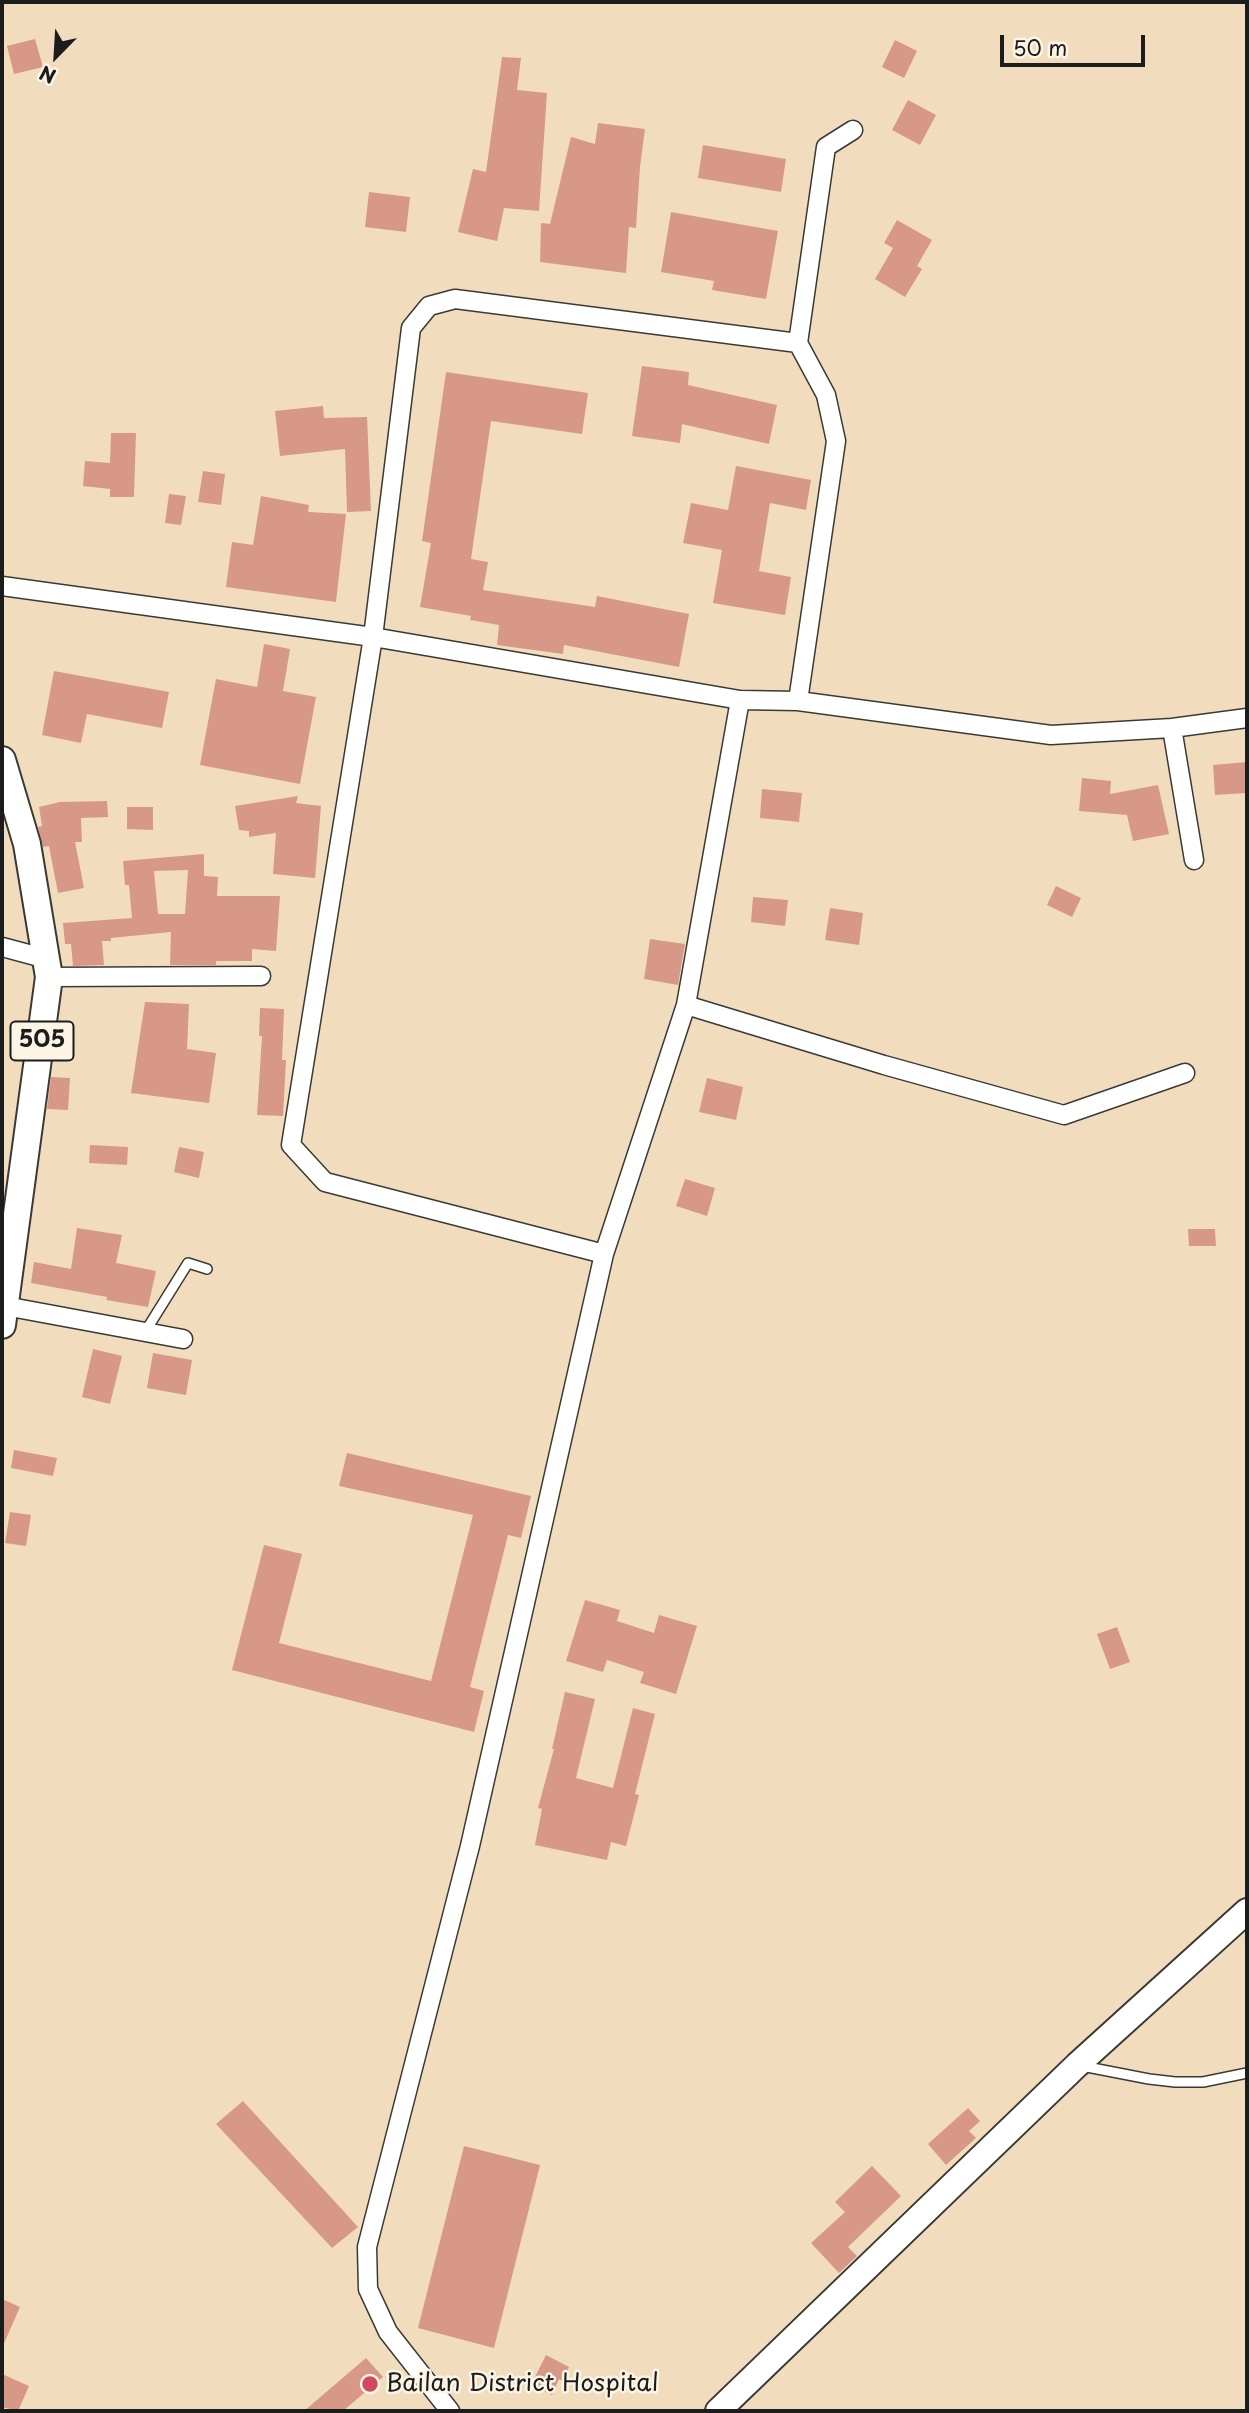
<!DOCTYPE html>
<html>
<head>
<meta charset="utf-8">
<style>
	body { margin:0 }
	#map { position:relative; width:1249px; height:2413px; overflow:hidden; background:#f1ddbd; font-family:"Playpen Sans",sans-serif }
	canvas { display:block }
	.frame { position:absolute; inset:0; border:4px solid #1c1c1c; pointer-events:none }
	.north { position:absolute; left:21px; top:21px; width:70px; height:70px; -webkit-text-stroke:5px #fcf5e5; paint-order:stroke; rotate:204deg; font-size:19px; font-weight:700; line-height:28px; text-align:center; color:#1c1c1c }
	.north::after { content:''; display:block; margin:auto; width:24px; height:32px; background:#1c1c1c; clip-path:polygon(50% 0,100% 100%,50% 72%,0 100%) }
	.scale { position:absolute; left:1000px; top:35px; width:145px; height:32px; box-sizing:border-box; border:4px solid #1c1c1c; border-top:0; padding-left:9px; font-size:21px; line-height:24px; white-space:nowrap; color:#1c1c1c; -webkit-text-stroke:5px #fcf5e5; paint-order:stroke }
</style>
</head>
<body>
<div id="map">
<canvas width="1249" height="2413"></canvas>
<div class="frame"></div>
<div class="north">N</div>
<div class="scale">50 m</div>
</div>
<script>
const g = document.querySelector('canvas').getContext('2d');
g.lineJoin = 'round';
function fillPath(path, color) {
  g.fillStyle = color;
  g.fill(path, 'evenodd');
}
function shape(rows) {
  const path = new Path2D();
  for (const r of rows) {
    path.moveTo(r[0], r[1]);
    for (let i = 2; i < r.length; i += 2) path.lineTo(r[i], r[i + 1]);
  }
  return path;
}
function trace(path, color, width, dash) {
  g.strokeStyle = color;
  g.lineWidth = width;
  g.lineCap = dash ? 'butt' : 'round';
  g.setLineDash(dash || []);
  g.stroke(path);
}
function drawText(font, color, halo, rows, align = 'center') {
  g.font = font + ' "Playpen Sans",sans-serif';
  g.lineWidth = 5;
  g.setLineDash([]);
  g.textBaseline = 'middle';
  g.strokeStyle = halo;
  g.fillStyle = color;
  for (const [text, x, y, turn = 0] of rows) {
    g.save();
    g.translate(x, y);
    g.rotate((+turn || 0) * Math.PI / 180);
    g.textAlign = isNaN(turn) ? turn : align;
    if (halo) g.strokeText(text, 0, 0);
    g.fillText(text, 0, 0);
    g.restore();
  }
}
fillPath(shape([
	[35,39,43,67,14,74,7,46],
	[895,40,917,51,904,78,882,67],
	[502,57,521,58,517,90,547,93,539,211,504,208,497,241,458,232,473,169,486,172],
	[908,100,936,115,920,145,892,130],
	[598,123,645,129,640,167,636,228,629,227,626,273,540,262,541,223,550,224,571,137,595,144],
	[703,145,786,159,781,192,698,178],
	[369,192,410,197,406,232,365,227],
	[671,212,778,231,766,299,712,290,714,281,661,272],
	[897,220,932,240,917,266,922,269,905,297,875,279,893,248,884,243],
	[642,366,689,372,688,385,777,405,769,444,682,424,680,443,632,436],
	[446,372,588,393,582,434,491,421,471,559,488,562,483,590,595,607,597,596,689,614,679,667,564,645,563,654,497,645,499,625,470,620,471,616,420,607,431,543,422,541],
	[323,406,324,418,367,417,371,511,347,512,345,449,280,456,275,411],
	[111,433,136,433,134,497,110,497,110,489,83,486,85,461,110,463],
	[736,466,811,480,806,510,770,503,759,571,791,577,785,615,713,603,722,550,683,543,691,503,728,510],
	[203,471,225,474,221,505,198,502],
	[169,494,186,496,181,525,165,523],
	[261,496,309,505,308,512,346,514,336,602,226,587,232,542,253,545],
	[264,644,290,649,283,691,316,697,300,784,200,765,216,679,257,687],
	[54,671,169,692,162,728,87,714,81,743,42,735],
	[1247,762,1247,793,1215,795,1213,765],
	[1082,778,1111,781,1110,794,1158,785,1169,834,1133,841,1127,815,1079,811],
	[762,789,802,793,799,822,760,818],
	[298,796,296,803,321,806,315,878,273,874,276,833,249,837,249,831,239,830,235,806],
	[107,801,108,817,81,818,82,842,75,842,84,888,58,893,49,846,43,847,38,827,42,826,39,807,60,802],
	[127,807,153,807,153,830,127,829],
	[204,854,204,876,218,877,217,896,280,896,276,951,252,949,252,961,216,961,216,965,170,965,171,932,111,938,111,941,102,941,104,965,73,966,71,944,65,944,63,923,132,918,129,885,125,885,123,861],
	[188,870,185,914,158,914,154,871],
	[1056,886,1081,898,1072,917,1047,905],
	[753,897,788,900,785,926,751,922],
	[830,908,863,913,859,945,825,940],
	[650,939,685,944,678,985,644,979],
	[145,1002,189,1004,187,1049,216,1053,209,1103,131,1093],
	[260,1008,284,1009,282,1060,286,1060,283,1116,257,1115,262,1036,259,1036],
	[51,1077,70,1078,68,1110,47,1109],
	[707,1078,743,1087,736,1120,699,1112],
	[90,1145,128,1147,127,1165,89,1163],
	[179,1147,204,1152,199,1178,174,1172],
	[685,1179,715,1188,707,1216,676,1206],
	[77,1228,122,1235,116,1263,156,1271,148,1307,106,1300,107,1297,31,1283,34,1262,71,1269],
	[1188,1229,1215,1229,1216,1246,1189,1246],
	[93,1349,122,1356,110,1404,82,1397],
	[153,1353,192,1360,186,1395,147,1388],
	[14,1450,57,1458,53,1476,11,1468],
	[347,1453,531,1496,521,1538,508,1535,470,1687,484,1691,474,1732,232,1670,264,1545,302,1554,279,1643,431,1681,473,1515,339,1486],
	[10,1512,31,1515,26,1546,5,1543],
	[585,1600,620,1610,617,1621,654,1633,659,1615,697,1626,676,1694,640,1683,644,1672,607,1660,603,1672,566,1661],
	[1117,1627,1130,1662,1110,1669,1097,1634],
	[565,1692,595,1699,576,1778,613,1788,633,1708,655,1714,635,1794,639,1795,626,1846,611,1842,607,1860,535,1845,542,1809,538,1808,554,1749,552,1749],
	[243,2101,358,2227,332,2248,216,2124],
	[968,2108,980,2121,969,2131,976,2138,946,2165,928,2144],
	[464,2146,540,2165,494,2348,418,2328],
	[872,2166,901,2196,848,2247,857,2256,839,2273,811,2243,845,2212,835,2202],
	[2,2299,20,2307,2,2348],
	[546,2355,569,2367,562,2381,559,2379,552,2395,531,2385],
	[366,2358,383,2377,343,2411,304,2411],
	[2,2374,29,2386,18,2411,2,2407]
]), '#d79888');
const service = shape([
	[145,1332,188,1263,207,1269],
	[1082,2066,1149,2079,1175,2082,1203,2082,1247,2073]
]);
const minor = shape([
	[798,343,826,147,853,130],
	[2,586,373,637,740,700,686,1005,604,1254,470,1846,367,2247,368,2289,388,2332,450,2411],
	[740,700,798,701,1051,735,1172,728,1247,718],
	[1172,728,1194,860],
	[2,947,47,959],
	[49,977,261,976],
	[686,1005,884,1065,1064,1115,1185,1073],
	[604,1254,325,1182,291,1145,373,637,411,328,429,306,455,299,798,343,826,395,836,441,798,701],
	[5,1306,183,1339]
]);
const secondary = shape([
	[718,2411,1077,2065,1247,1911]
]);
const primary = shape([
	[2,760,27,844,49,977,2,1325]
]);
trace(service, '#3c3934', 12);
trace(minor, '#3c3934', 21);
trace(secondary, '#3c3934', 28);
trace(primary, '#3c3934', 30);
trace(service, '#fff', 9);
trace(minor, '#fff', 18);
trace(secondary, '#fff', 24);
trace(primary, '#fff', 26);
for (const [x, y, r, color] of [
	[370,2384,9,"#d1495b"]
]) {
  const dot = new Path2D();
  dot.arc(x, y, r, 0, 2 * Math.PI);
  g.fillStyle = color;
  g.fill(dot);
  trace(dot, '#fcf5e5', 2.5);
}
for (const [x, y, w] of [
	[42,1041,63]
]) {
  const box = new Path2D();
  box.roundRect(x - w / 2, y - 19.5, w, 39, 5);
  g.fillStyle = '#fcf5e5';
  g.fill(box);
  trace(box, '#1c1c1c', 2);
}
drawText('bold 23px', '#1c1c1c', null, [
	["505",42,1041]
]);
drawText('24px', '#1c1c1c', '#fcf5e5', [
	["Bailan District Hospital",386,2384]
], 'left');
</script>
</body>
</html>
